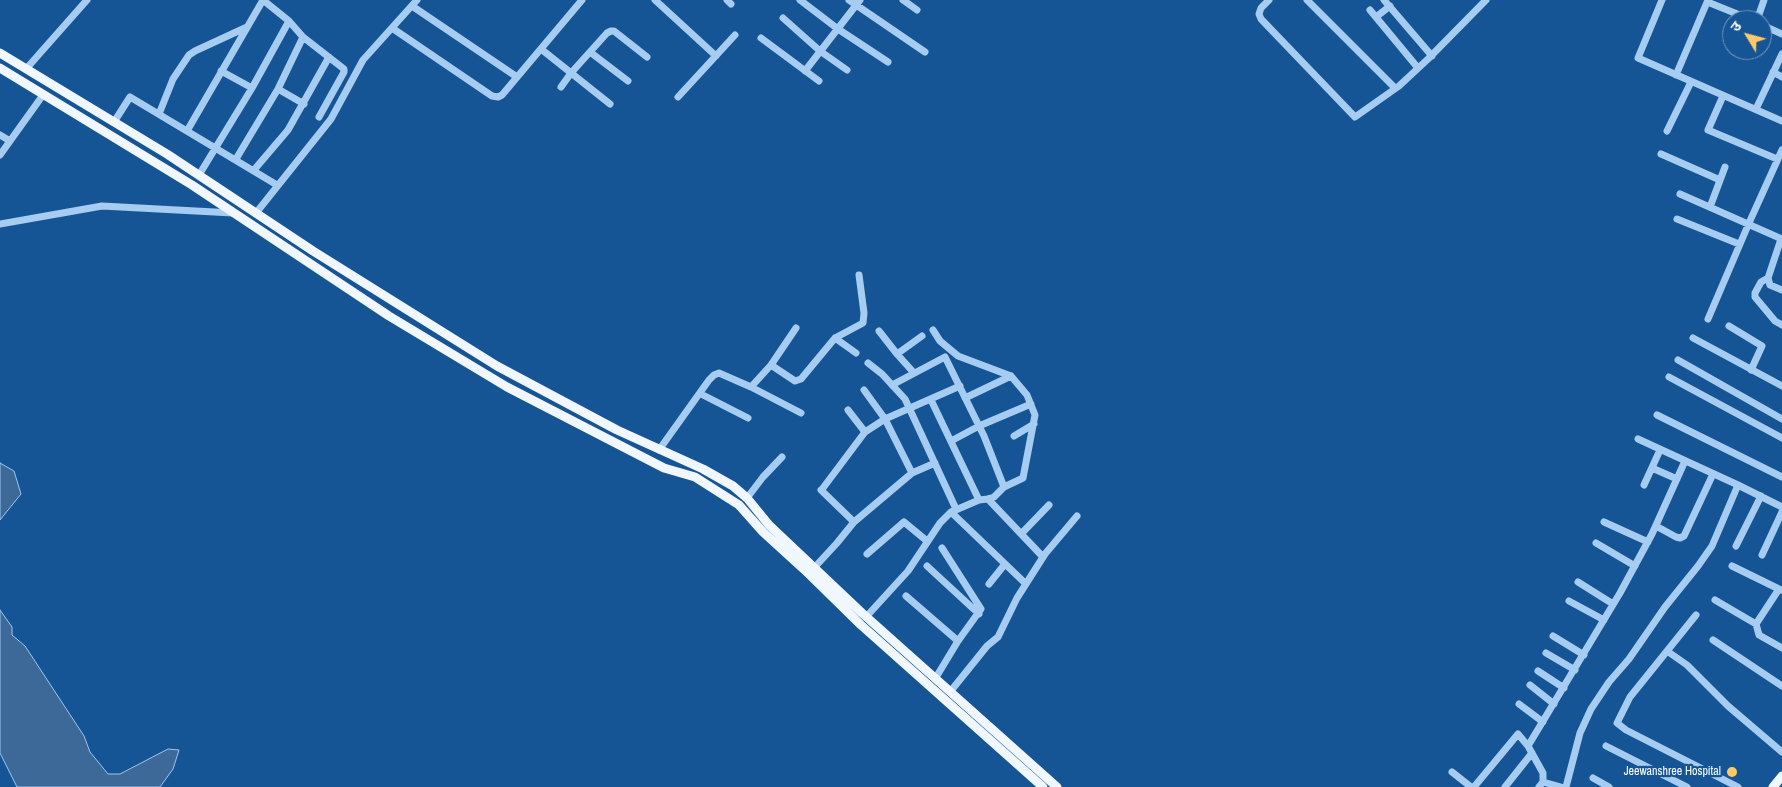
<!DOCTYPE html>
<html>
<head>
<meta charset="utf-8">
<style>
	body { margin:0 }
	#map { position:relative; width:1782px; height:787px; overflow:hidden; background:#165595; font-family:"Archivo Narrow","Noto Sans Devanagari",sans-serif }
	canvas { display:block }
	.north { position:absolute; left:1722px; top:10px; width:50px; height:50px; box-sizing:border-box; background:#165595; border:1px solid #7399bf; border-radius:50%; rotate:307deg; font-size:14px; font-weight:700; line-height:20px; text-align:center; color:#fff }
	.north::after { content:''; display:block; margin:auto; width:18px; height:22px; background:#ffca67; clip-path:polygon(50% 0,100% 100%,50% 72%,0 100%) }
</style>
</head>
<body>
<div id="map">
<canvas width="1782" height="787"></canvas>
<div class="north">उ</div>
</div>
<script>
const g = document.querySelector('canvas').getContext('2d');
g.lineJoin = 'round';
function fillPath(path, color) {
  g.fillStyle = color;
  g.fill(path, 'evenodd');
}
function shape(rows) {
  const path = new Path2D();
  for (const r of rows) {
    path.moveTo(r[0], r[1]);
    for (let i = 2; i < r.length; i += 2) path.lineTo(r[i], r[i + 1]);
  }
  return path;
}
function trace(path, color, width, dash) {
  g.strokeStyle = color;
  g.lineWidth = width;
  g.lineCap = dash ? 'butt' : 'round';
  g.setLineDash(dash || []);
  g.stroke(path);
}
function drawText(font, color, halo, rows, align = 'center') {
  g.font = font + ' "Archivo Narrow",sans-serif';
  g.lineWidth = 4.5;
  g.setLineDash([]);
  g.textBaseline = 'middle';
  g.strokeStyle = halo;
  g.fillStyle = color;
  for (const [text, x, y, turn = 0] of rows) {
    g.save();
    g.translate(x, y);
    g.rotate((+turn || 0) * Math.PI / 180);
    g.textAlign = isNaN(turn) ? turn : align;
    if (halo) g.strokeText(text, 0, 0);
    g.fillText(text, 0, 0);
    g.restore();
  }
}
const water = shape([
	[0,463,14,471,21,494,0,520,0,463],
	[0,610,12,627,12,635,25,646,84,736,90,752,108,774,120,774,168,749,179,750,173,769,160,787,17,787,0,753,0,610]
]);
fillPath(water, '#3c6998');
trace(water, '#99c8f4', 1);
trace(shape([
	[263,0,289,21,303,37,344,69,344,72,319,117],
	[655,0,716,56],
	[727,0,731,4],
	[800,0,838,29,888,62],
	[849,0,925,52],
	[903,0,917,10],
	[1269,0,1261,8,1259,14,1261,19,1355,117,1399,86,1428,59,1486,0],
	[1307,0,1395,88],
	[1384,0,1432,56],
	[1662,0,1638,58,1782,121],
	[1708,0,1710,3,1752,20],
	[412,6,517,77],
	[1370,10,1418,68],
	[1376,17,1390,6],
	[783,18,820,51,847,70],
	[1757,20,1764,0],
	[1762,25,1782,34],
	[392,28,492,96,498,97,502,95,582,0],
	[761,38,819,81],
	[541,49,610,104],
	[590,52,628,81],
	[26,69,87,0],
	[221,71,252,88],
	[805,71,860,0],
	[1773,72,1782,77],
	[1676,75,1708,0],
	[561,87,571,73,607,33,611,31,614,31,647,57],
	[278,89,304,104],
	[1723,96,1708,130,1777,159],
	[678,97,735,35],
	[1756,109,1782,54],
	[159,114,173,79,189,55,195,51,247,27],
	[114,122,130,97,277,185],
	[187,131,263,0],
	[1667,131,1691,82],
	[0,135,10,141],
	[1661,154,1720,180],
	[0,155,43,95],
	[236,159,278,89,303,37],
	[254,170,288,130,329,57],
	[199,175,252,88,289,21],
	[1680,194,1782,239],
	[1710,207,1725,167],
	[256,213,331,119,363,60,417,0],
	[1677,219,1739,244],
	[0,224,102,206,233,213],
	[1781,239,1768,278,1770,285,1782,290],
	[1768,278,1761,282,1755,293,1755,297,1775,321,1782,325],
	[1708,319,1749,223,1782,150],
	[1729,326,1762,346,1751,370],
	[879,331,897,354],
	[835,338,863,323,864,313,859,275],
	[1693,338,1782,386],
	[1678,360,1782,419],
	[868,363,882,374,905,399,956,509],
	[771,365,795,381,801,379,835,338,856,353],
	[914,373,897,354,922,336],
	[1669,377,1782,438],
	[892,385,945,357,984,436,1004,487],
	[751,387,771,365,796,328],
	[864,390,885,419,912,473,935,463],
	[701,394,748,418],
	[965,398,1011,376],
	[931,400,979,500],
	[848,410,865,432,885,419,960,386],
	[1657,415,1782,477],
	[1014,436,1034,424],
	[1638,439,1738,485,1782,507],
	[951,441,979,426,1031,404],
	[659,450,709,380,714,375,719,373,751,387,801,413],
	[1652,468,1677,479],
	[1644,485,1660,450],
	[823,488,865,432],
	[821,490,854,522],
	[747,498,763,477,782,457],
	[988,499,1043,557],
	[951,512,1026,584],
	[1604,522,1648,542],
	[1656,526,1676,537,1680,538,1684,536,1713,474],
	[1021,534,1049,505],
	[1596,543,1635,566],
	[1736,546,1761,496],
	[867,554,904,522,927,541],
	[1762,555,1782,512],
	[927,566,979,614],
	[1732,566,1781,590],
	[814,568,837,543,854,522,912,473],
	[1578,582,1613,604],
	[989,584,1005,564],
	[1779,589,1756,624,1759,635,1782,648],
	[906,596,958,641],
	[1715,600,1756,624],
	[1569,601,1604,620],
	[1696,615,1630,697,1617,723,1626,730,1738,787],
	[866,617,908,571,940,523,951,512,979,500,988,499,994,497,1004,487,1023,478,1035,415,1027,395,1011,376,958,356,940,341,933,330],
	[1553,636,1584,655],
	[1713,640,1782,686],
	[1667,651,1687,665,1728,706,1782,752],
	[1546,653,1575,670],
	[1538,671,1564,688],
	[935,679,958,641,981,609,942,548],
	[1530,685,1554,704],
	[950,692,987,646,998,637,1017,598,1045,554,1077,516],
	[1519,704,1543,722],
	[1528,746,1620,593,1652,534,1685,461],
	[1606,746,1687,787],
	[1452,772,1471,787],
	[1593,778,1609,787],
	[1543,782,1561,787],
	[1474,787,1518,734,1528,746,1543,773,1543,782,1539,787],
	[1505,787,1532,753],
	[1566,787,1580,733,1591,709,1609,682,1629,659,1665,607,1698,566,1712,546,1738,485]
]), '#a6cdf1', 7);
trace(shape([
	[0,53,167,154,313,251,497,366,617,430,703,469,733,486,747,498,769,525,862,613,1057,787],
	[0,68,192,185,389,316,507,387,664,468,695,477,739,505,763,532,809,574,861,625,1043,787],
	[1773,787,1782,776]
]), '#f1f7ff', 9);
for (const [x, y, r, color] of [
	[1732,772,6,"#ffca67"]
]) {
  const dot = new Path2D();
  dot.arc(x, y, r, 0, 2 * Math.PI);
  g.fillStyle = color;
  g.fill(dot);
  trace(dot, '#165595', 2);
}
drawText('12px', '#fff', '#165595', [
	["Jeewanshree Hospital",1721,772]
], 'right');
</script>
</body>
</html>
